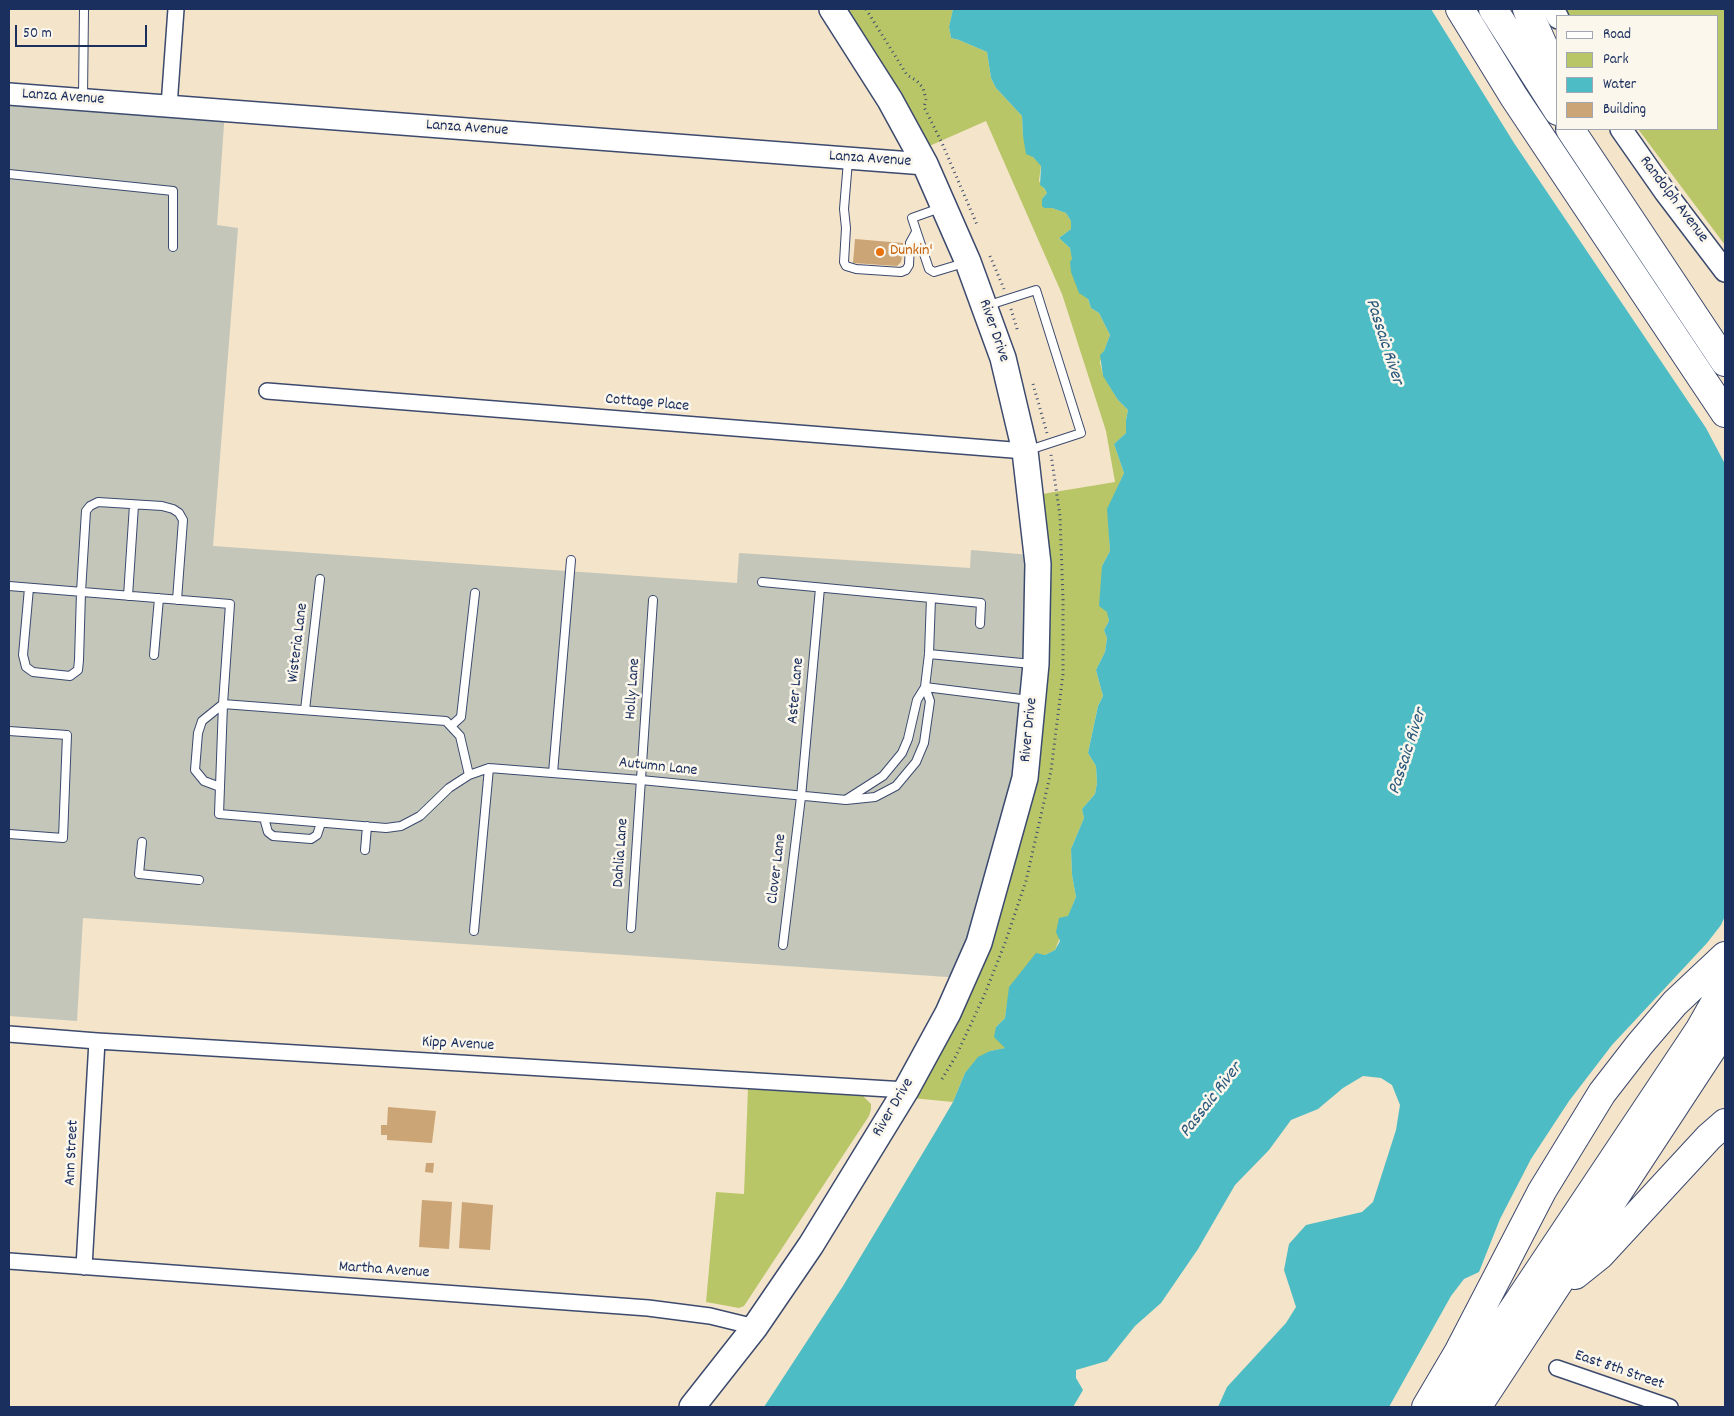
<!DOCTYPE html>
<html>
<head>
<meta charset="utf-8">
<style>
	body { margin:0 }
	#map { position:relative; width:1734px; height:1416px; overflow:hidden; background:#f4e4ca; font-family:Dekko,sans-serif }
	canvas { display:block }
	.frame { position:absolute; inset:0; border:10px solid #1b2f5e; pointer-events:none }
	.legend { position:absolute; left:1556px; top:15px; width:162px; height:115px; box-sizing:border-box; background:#fbf7ec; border:1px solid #a1a7b3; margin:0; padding:6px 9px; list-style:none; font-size:15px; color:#1b2f5e }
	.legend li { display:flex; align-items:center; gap:10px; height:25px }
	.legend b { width:25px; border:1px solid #a1a7b3 }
	.scale { position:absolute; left:15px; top:25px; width:132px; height:22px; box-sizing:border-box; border:2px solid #1b2f5e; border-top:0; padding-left:6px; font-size:15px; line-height:18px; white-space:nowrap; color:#1b2f5e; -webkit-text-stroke:4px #fbf7ec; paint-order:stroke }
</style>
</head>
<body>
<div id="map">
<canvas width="1734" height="1416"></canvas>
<div class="frame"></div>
<ul class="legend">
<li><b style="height:6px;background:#fff"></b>Road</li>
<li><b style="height:14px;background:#b8c668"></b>Park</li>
<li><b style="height:14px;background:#4ebcc4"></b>Water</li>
<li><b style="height:14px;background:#cca576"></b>Building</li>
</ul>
<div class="scale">50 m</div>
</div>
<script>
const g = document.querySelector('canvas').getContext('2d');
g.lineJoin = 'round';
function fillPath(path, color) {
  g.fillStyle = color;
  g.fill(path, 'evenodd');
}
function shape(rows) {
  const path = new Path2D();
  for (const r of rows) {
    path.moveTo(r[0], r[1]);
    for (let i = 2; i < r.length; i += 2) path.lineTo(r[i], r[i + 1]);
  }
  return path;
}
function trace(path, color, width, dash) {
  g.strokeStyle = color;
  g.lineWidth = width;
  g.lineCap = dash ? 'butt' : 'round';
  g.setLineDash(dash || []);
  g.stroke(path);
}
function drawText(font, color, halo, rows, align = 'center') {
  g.font = font + ' Dekko,sans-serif';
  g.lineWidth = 5;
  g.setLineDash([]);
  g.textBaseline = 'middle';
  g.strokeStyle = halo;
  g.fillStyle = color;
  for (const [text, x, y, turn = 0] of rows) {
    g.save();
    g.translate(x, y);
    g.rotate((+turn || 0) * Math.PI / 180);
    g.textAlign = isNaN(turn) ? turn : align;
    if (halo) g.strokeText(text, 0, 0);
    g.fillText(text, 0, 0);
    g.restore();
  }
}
fillPath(shape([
	[9,94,225,110,217,225,238,228,213,546,737,583,739,553,970,568,971,550,1031,555,1021,794,962,978,83,918,77,1021,9,1016]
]), '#c3c6b9');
fillPath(shape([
	[832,9,953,9,949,27,951,38,959,40,987,52,991,78,996,88,1022,116,1023,136,1033,157,1041,165,1039,181,1047,193,1042,199,1044,208,1052,208,1066,213,1071,221,1071,229,1059,238,1070,248,1091,308,1099,313,1110,335,1100,362,1103,375,1118,400,1128,410,1126,420,1126,433,1114,444,1124,473,1108,509,1110,551,1102,566,1109,621,1104,630,1107,638,1105,652,1096,670,1103,696,1098,706,1088,753,1096,766,1097,783,1095,794,1082,809,1084,818,1071,849,1072,875,1076,897,1055,950,1045,955,1007,1004,1005,1018,996,1027,1006,1048,990,1051,965,1073,953,1102,902,1097,979,943,1025,778,1030,496,1115,482,1106,431,1062,294,986,121,918,151],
	[1561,9,1725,9,1725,245,1638,129,1718,129,1718,16,1565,16],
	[748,1089,863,1096,871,1104,871,1109,869,1116,744,1306,739,1308,706,1302,716,1192,744,1194]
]), '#b8c668');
fillPath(shape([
	[953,9,1431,9,1514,143,1706,428,1725,464,1725,916,1721,925,1707,943,1612,1045,1569,1101,1531,1159,1500,1219,1479,1272,1464,1279,1451,1296,1389,1407,1218,1407,1227,1387,1286,1323,1296,1307,1284,1270,1289,1244,1306,1225,1362,1212,1373,1202,1396,1130,1400,1105,1392,1085,1381,1078,1363,1076,1343,1088,1318,1109,1291,1120,1269,1150,1235,1185,1198,1249,1161,1303,1135,1326,1107,1361,1076,1370,1076,1378,1083,1390,1073,1407,764,1407,843,1286,936,1131,953,1102,965,1073,978,1057,990,1051,1005,1048,994,1037,996,1027,1005,1018,1009,987,1036,953,1045,955,1055,950,1060,941,1056,932,1059,918,1068,916,1076,897,1072,875,1071,849,1084,818,1082,809,1095,794,1097,783,1096,766,1088,753,1098,706,1103,696,1096,670,1105,652,1107,638,1104,630,1109,621,1107,612,1099,606,1102,566,1110,551,1107,509,1124,473,1114,444,1126,433,1126,420,1128,410,1118,400,1103,376,1100,355,1104,351,1110,335,1099,313,1091,308,1088,299,1079,293,1071,272,1070,262,1072,259,1070,248,1059,238,1071,229,1071,221,1066,213,1052,208,1044,208,1042,206,1042,199,1047,193,1044,188,1040,185,1041,166,1033,157,1026,154,1023,136,1022,116,996,88,991,78,987,52,959,40,951,38,949,27]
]), '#4ebcc4');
fillPath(shape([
	[855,239,903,243,903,247,906,247,906,257,902,256,901,262,897,266,853,263],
	[388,1107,436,1111,432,1143,387,1140,387,1135,381,1135,381,1125,387,1125],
	[426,1163,434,1163,433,1173,425,1172],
	[422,1200,452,1202,449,1249,419,1247],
	[462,1202,493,1205,490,1250,459,1248]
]), '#cca576');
const lane = shape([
	[83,97,84,9],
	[848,161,844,209,846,228,844,262,846,266,856,269,901,272,906,270,909,265,910,243,916,232],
	[9,174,173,191,173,247],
	[940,208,912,218,929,269,934,272,964,263],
	[986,306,1036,290,1081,433,1029,450],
	[762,582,931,598,929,654,925,687,917,700,908,739,902,753,883,776,847,799],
	[9,586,230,604,223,704,202,721,198,733,195,770,204,781,220,787],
	[29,588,23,655,26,667,33,672,70,676,78,670,79,660,81,592,86,511,90,506,98,502,162,506,173,509,179,513,183,520,177,600],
	[128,596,134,505],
	[931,598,981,603,980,624],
	[929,654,1032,664],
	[154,655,159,598],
	[925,687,1029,700],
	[305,710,320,579],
	[451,726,461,717,475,593],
	[9,731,67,735,63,838,9,834],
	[553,773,571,560],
	[469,775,460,736,446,721,223,704,219,814,386,828,401,826,420,816,449,788,469,775,489,768,641,780,846,800,875,797,896,786,916,762,924,743,930,701,925,687],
	[264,818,268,832,273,836,311,839,317,835,321,823],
	[142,842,139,874,199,880],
	[365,850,367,826],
	[631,928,653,600],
	[474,931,489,768],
	[783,945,801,797,820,588]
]);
const street = shape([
	[169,106,176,9],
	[267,391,1025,451],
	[9,1034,97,1041,906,1090],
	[9,1261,648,1308,710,1316,755,1327],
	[84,1267,97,1041],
	[1557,1368,1670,1407]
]);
const secondary = shape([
	[1553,9,1558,18],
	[9,94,925,164],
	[1621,129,1665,192,1725,271]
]);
const primary = shape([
	[692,1407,755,1327,811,1245,906,1090,948,1013,979,943,1025,778,1036,664,1038,564,1025,451,1003,358,968,262,925,164,890,100,832,9]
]);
const highway = shape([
	[1460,9,1514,97,1725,413],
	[1493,9,1558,111],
	[1527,9,1558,79],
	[1570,129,1725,362],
	[1575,1275,1600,1255,1709,1137,1725,1123],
	[1426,1407,1459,1351,1542,1191,1602,1093,1640,1044,1675,1003,1725,956],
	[1448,1407,1700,1029,1725,985],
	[1477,1407,1725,1029]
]);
trace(lane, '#3c4a6e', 10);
trace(street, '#3c4a6e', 18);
trace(secondary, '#3c4a6e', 24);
trace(primary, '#3c4a6e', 28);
trace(highway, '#3c4a6e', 30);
trace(shape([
	[866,9,907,75,917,81,923,88,926,99,924,107,942,143,978,227],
	[990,256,1004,289],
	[1011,309,1018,332],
	[1033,384,1047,433],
	[942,1079,956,1056,984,996,1005,943,1026,881,1051,771,1063,674,1063,600,1060,516,1051,454]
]), '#3c4a6e', 3, [1, 4]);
trace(lane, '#fff', 8);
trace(street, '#fff', 15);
trace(secondary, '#fff', 21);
trace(primary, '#fff', 25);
trace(highway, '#fff', 28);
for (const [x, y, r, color] of [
	[880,252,5,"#e8710a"]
]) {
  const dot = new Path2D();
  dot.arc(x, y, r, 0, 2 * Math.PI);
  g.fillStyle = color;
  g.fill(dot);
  trace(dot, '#fbf7ec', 2);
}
drawText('16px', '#1b2f5e', '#fbf7ec', [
	["Lanza Avenue",63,98,4],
	["Lanza Avenue",467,129,4],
	["Lanza Avenue",870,160,4],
	["Randolph Avenue",1673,200,53],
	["River Drive",993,331,71],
	["Cottage Place",647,404,5],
	["Wisteria Lane",299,643,-83],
	["Holly Lane",634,689,-86],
	["Aster Lane",797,691,-85],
	["River Drive",1030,730,-84],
	["Autumn Lane",658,768,6],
	["Dahlia Lane",622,853,-86],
	["Clover Lane",778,869,-83],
	["Kipp Avenue",458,1045,3],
	["River Drive",894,1108,-59],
	["Ann Street",73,1153,-87],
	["Martha Avenue",384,1271,4],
	["East 8th Street",1619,1371,19]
]);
drawText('16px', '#c56008', '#fbf7ec', [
	["Dunkin'",890,252]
], 'left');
drawText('italic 18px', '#2a597d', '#fbf7ec', [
	["Passaic River",1383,342,72],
	["Passaic River",1409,752,-72],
	["Passaic River",1212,1101,-52]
]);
</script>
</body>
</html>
